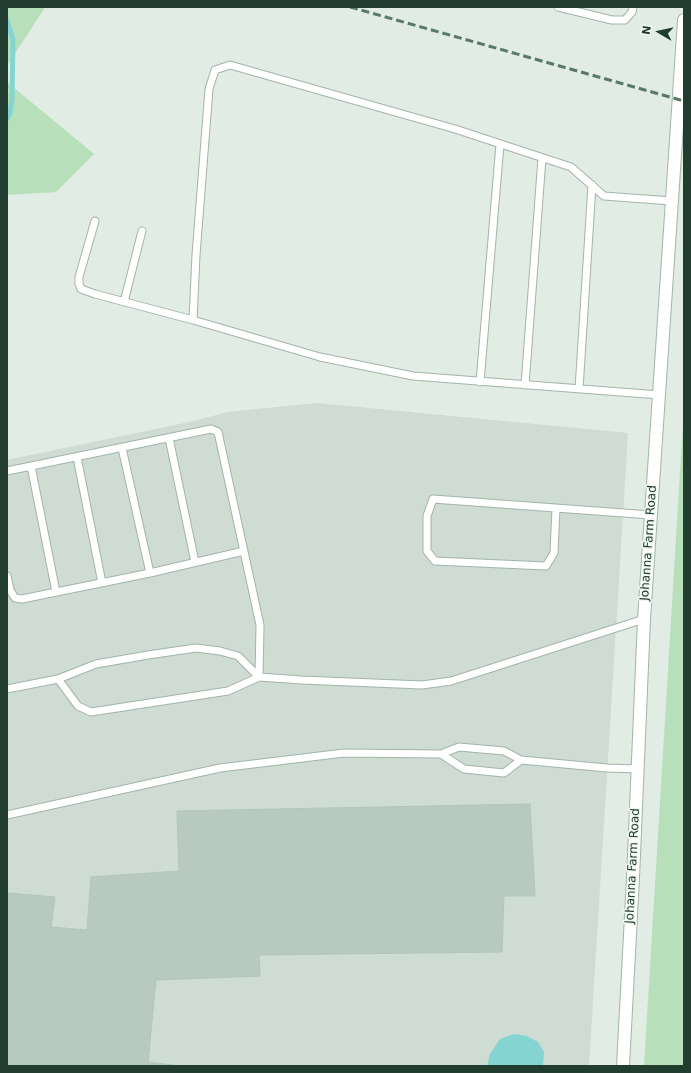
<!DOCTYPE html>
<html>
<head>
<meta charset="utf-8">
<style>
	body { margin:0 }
	#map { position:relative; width:691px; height:1073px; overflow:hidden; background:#e0ece4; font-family:"DejaVu Sans",sans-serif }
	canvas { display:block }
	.frame { position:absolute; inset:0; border:8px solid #203d2f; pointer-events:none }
	.north { position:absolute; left:639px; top:12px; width:40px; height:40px; -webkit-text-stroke:3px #f1f8f3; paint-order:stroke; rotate:279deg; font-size:11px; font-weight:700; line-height:16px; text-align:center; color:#203d2f }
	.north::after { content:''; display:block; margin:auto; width:14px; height:18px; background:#203d2f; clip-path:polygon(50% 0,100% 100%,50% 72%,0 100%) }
</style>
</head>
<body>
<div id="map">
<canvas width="691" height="1073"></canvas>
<div class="frame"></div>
<div class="north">N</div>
</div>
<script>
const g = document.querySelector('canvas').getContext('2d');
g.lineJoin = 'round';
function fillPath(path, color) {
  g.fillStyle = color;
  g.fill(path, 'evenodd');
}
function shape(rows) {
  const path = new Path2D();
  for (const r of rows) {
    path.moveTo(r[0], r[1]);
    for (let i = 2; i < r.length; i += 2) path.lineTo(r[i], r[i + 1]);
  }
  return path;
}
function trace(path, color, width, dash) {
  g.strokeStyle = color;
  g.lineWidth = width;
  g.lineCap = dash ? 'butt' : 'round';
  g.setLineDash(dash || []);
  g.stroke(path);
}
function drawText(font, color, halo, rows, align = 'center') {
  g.font = font + ' "DejaVu Sans",sans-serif';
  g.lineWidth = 3;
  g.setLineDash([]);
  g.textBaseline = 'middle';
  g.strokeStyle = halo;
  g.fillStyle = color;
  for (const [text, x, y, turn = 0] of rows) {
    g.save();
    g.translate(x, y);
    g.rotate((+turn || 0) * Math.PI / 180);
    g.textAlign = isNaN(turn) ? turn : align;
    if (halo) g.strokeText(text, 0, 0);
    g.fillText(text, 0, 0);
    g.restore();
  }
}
fillPath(shape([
	[317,403,628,433,589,1066,7,1066,7,460,194,421,228,412]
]), '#cedcd3');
fillPath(shape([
	[7,7,45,7,7,66],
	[7,82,94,154,56,192,7,195],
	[684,406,684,1066,644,1066]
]), '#b7dfba');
fillPath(shape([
	[514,1034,527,1036,538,1042,544,1052,543,1066,487,1066,490,1054,500,1039]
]), '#84d5d1');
trace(shape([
	[7,20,13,40,12,99,10,113,7,119]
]), '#84d5d1', 5);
const building = shape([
	[530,804,535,896,504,896,502,952,259,955,260,976,156,980,148,1062,180,1066,7,1066,7,893,55,897,51,927,87,930,91,877,179,871,177,811,530,804]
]);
fillPath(building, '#b8cabf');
trace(building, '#b2c6ba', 1);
const service = shape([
	[558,7,612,20,625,20,632,12,633,7],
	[95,221,79,277,79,284,81,289,95,294,193,320],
	[124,302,142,231],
	[480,382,500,144],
	[525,385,542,158],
	[579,389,592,185],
	[659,395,413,376,320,357,193,320,196,255,209,89,215,70,230,65,455,129,571,167,604,196,672,201],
	[169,438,195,562],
	[122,448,150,573],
	[77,457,102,583],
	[31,466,56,592],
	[7,471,211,429,218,432,260,625,259,677],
	[556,508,554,553,546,566,435,561,427,551,427,516,433,499,651,515],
	[7,576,10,590,15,598,22,599,150,573,244,551],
	[58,679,78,706,91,712,228,691,259,677,302,680,422,685,451,681,473,674,644,619],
	[7,689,58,679,96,664,148,655,196,648,220,651,238,656,259,677],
	[521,760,504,773,464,769,441,754,459,747,504,751,521,760,607,768,638,769],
	[7,815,220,768,344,753,441,754]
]);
const minor = shape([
	[623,1066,633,878,644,619,684,20]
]);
trace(service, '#a3b4aa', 9);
trace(minor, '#a3b4aa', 14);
trace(service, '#fff', 7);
trace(minor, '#fff', 12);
trace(shape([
	[350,7,684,101]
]), '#5a796a', 3, [8, 4]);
drawText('12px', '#203d2f', '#f1f8f3', [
	["Johanna Farm Road",649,543,-86],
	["Johanna Farm Road",633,866,-87]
]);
</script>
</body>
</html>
